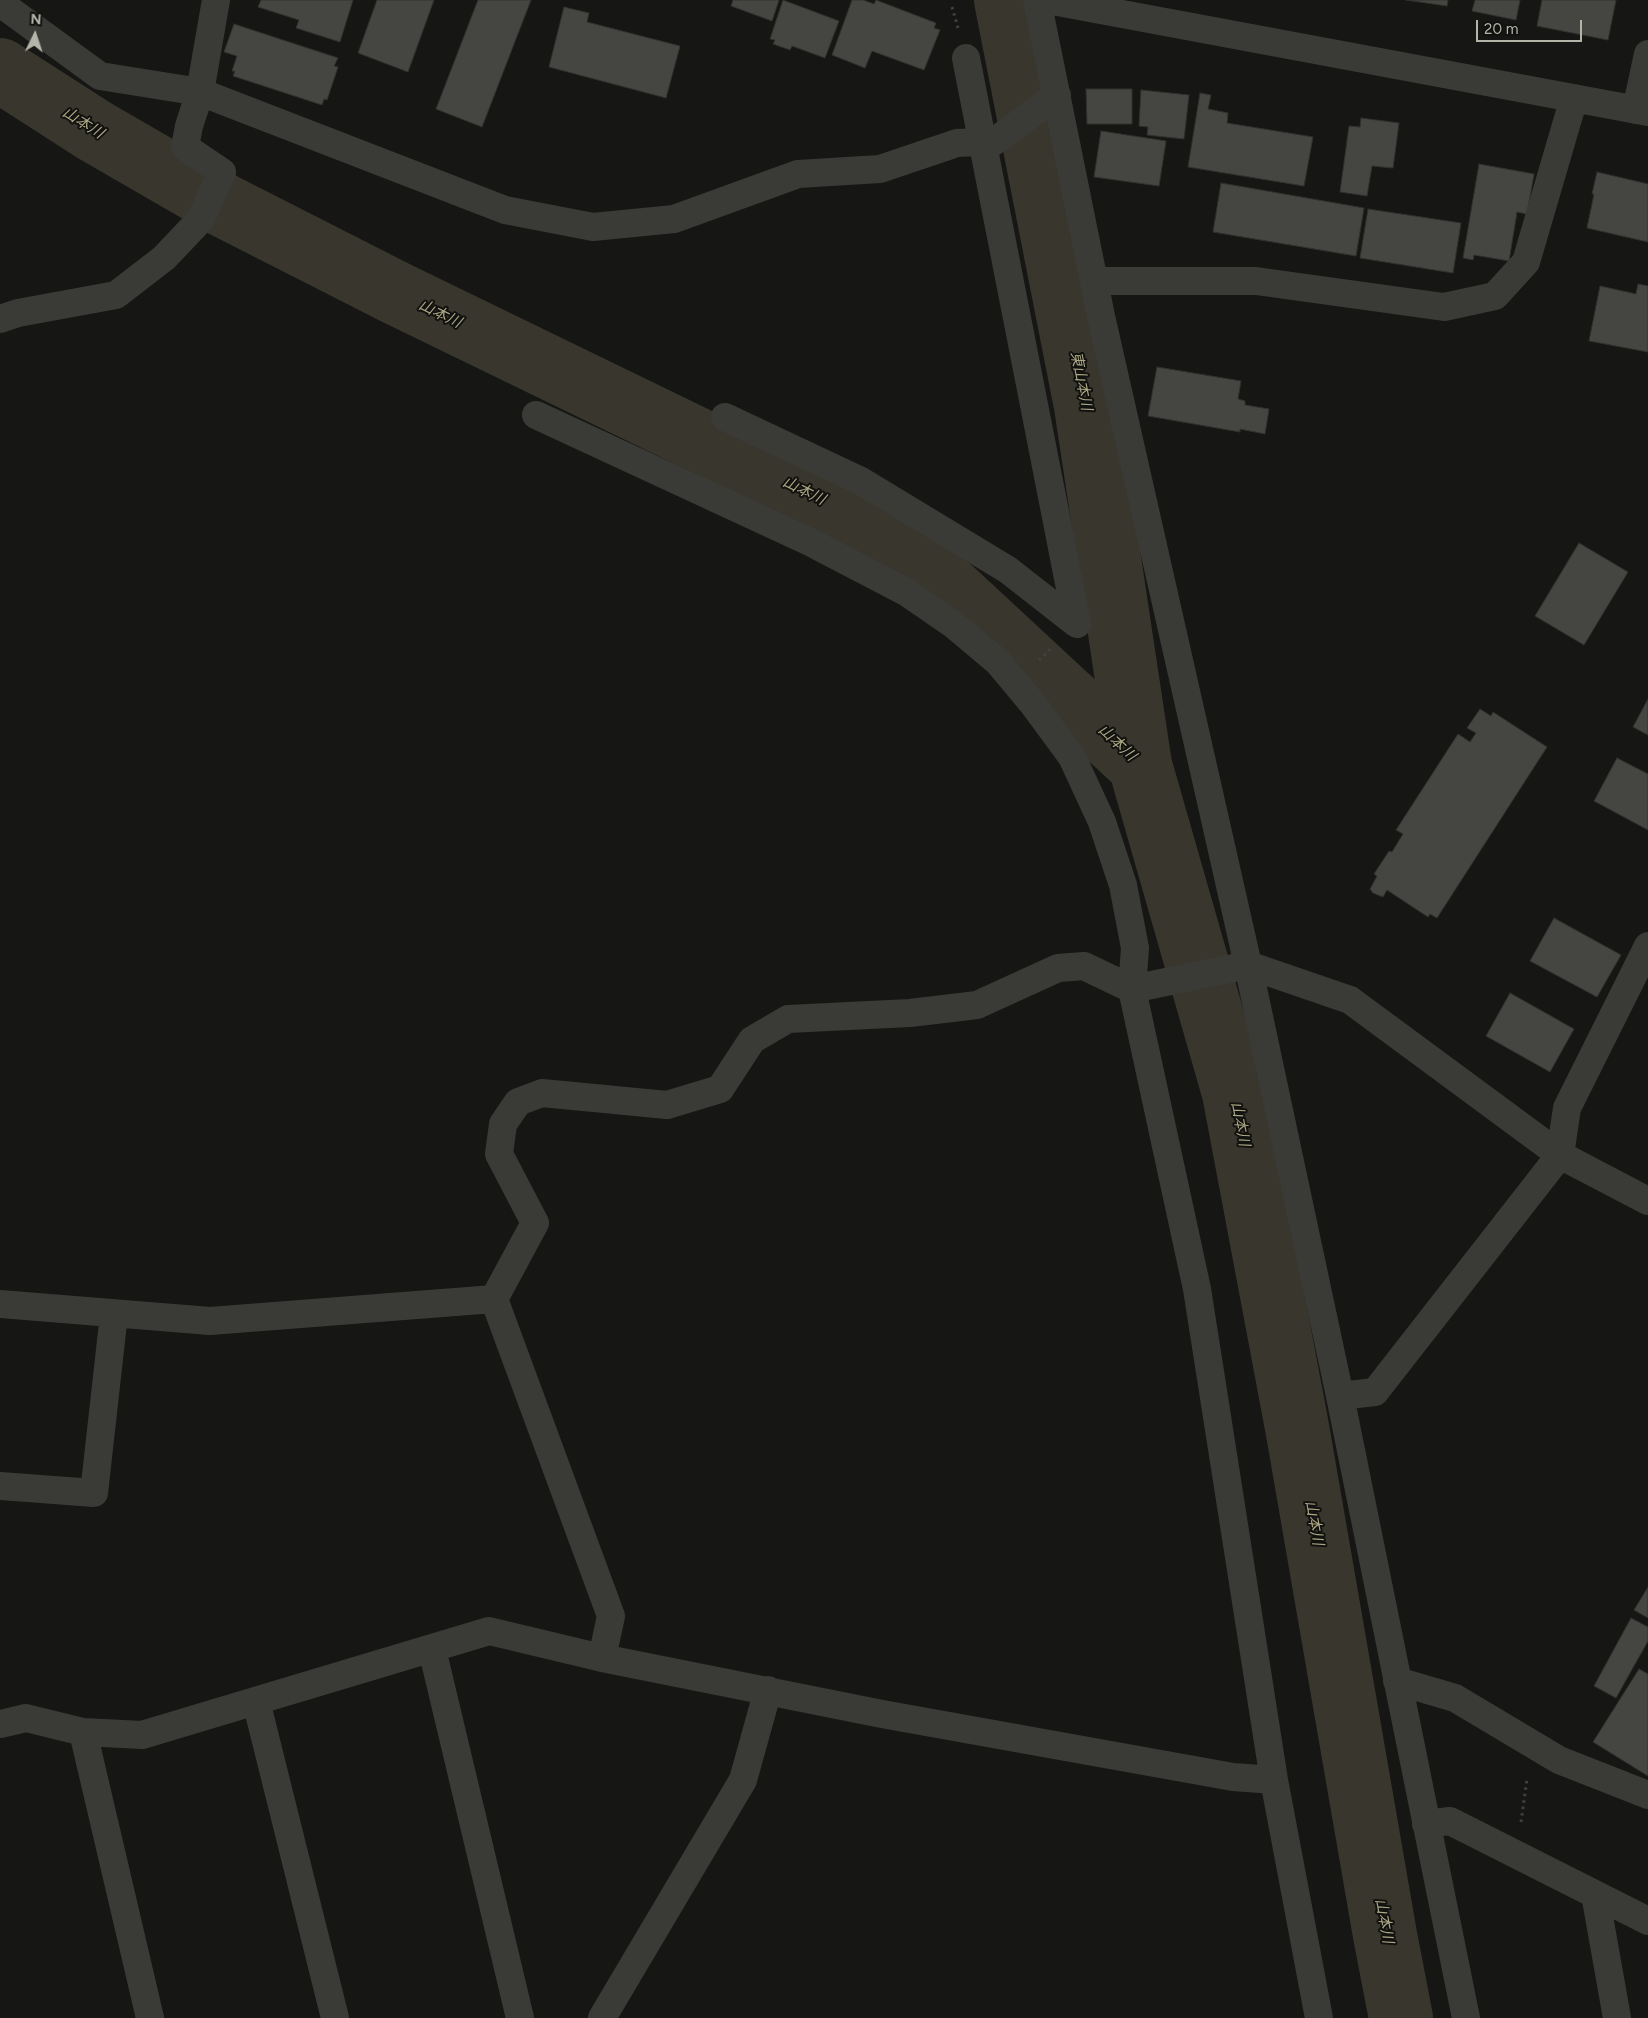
<!DOCTYPE html>
<html>
<head>
<meta charset="utf-8">
<style>
	body { margin:0 }
	#map { position:relative; width:1648px; height:2018px; overflow:hidden; background:#161715; font-family:Figtree,sans-serif }
	canvas { display:block }
	.north { position:absolute; left:10px; top:10px; width:50px; height:50px; -webkit-text-stroke:4px #111210; paint-order:stroke; rotate:4deg; font-size:14px; font-weight:700; line-height:20px; text-align:center; color:#b4b5a9 }
	.north::after { content:''; display:block; margin:auto; width:18px; height:22px; background:#b4b5a9; clip-path:polygon(50% 0,100% 100%,50% 72%,0 100%) }
	.scale { position:absolute; left:1476px; top:20px; width:106px; height:22px; box-sizing:border-box; border:2px solid #b4b5a9; border-top:0; padding-left:6px; font-size:15px; line-height:18px; white-space:nowrap; color:#b4b5a9; -webkit-text-stroke:4px #111210; paint-order:stroke }
</style>
</head>
<body>
<div id="map">
<canvas width="1648" height="2018"></canvas>
<div class="north">N</div>
<div class="scale">20 m</div>
</div>
<script>
const g = document.querySelector('canvas').getContext('2d');
g.lineJoin = 'round';
function shape(rows) {
  const path = new Path2D();
  for (const r of rows) {
    path.moveTo(r[0], r[1]);
    for (let i = 2; i < r.length; i += 2) path.lineTo(r[i], r[i + 1]);
  }
  return path;
}
function trace(path, color, width, dash) {
  g.strokeStyle = color;
  g.lineWidth = width;
  g.lineCap = dash ? 'butt' : 'round';
  g.setLineDash(dash || []);
  g.stroke(path);
}
function fillPath(path, color) {
  g.fillStyle = color;
  g.fill(path, 'evenodd');
}
function drawText(font, color, halo, rows, align = 'center') {
  g.font = font + ' Figtree,"Noto Sans JP",sans-serif';
  g.lineWidth = 4;
  g.setLineDash([]);
  g.textBaseline = 'middle';
  g.strokeStyle = halo;
  g.fillStyle = color;
  for (const [text, x, y, turn = 0] of rows) {
    g.save();
    g.translate(x, y);
    g.rotate((+turn || 0) * Math.PI / 180);
    g.textAlign = isNaN(turn) ? turn : align;
    if (halo) g.strokeText(text, 0, 0);
    g.fillText(text, 0, 0);
    g.restore();
  }
}
trace(shape([
	[1006,0,1086,406,1140,765,1234,1093,1297,1427,1385,1935,1401,2018],
	[0,70,95,131,223,205,396,293,890,533,1140,765]
]), '#39372d', 64);
const building = shape([
	[261,0,353,0,340,42,296,28,299,20,258,7,261,0],
	[377,0,434,0,408,72,358,53,377,0],
	[478,0,531,0,482,127,436,109,478,0],
	[733,0,779,0,772,21,731,6,733,0],
	[783,0,839,21,825,58,792,46,790,50,773,44,775,40,770,39,783,0],
	[852,0,863,0,874,4,876,0,936,23,934,28,940,30,924,70,872,51,865,68,832,55,852,0],
	[1406,0,1448,0,1447,6,1406,0],
	[1475,0,1520,0,1516,20,1472,11,1475,0],
	[1542,0,1616,0,1608,40,1537,26,1542,0],
	[564,7,589,13,587,22,680,46,666,98,549,67,564,7],
	[234,24,338,58,334,66,338,67,327,100,324,99,322,105,233,76,235,71,232,71,237,56,224,52,234,24],
	[1086,89,1132,89,1132,124,1087,124,1086,89],
	[1141,90,1189,95,1184,139,1147,135,1148,127,1139,126,1141,90],
	[1200,93,1211,95,1208,109,1228,113,1227,123,1313,137,1304,186,1188,167,1200,93],
	[1361,118,1399,123,1393,168,1372,166,1367,196,1340,192,1349,126,1360,127,1361,118],
	[1101,131,1166,141,1159,186,1094,177,1101,131],
	[1479,164,1534,174,1527,214,1517,212,1509,261,1474,255,1473,260,1463,258,1479,164],
	[1597,172,1648,184,1648,242,1587,228,1594,194,1592,194,1597,172],
	[1221,183,1364,208,1356,256,1213,232,1221,183],
	[1368,209,1461,223,1453,273,1360,258,1368,209],
	[1638,284,1648,286,1648,352,1589,341,1600,286,1636,294,1638,284],
	[1157,367,1241,381,1238,399,1245,401,1245,405,1269,409,1265,434,1240,429,1240,432,1148,416,1157,367],
	[1579,543,1628,572,1584,645,1535,616,1579,543],
	[1648,699,1648,735,1633,727,1648,699],
	[1480,709,1491,716,1493,712,1547,747,1437,918,1430,914,1428,917,1387,890,1383,897,1373,893,1370,889,1377,876,1374,874,1389,851,1392,852,1403,834,1396,830,1458,734,1470,742,1476,733,1467,728,1480,709],
	[1617,758,1648,774,1648,830,1594,801,1617,758],
	[1554,918,1621,955,1597,997,1530,961,1554,918],
	[1510,993,1574,1029,1550,1072,1486,1036,1510,993],
	[1648,1587,1648,1618,1634,1610,1648,1587],
	[1631,1618,1648,1627,1648,1641,1616,1698,1594,1686,1631,1618],
	[1639,1669,1648,1674,1648,1776,1593,1742,1639,1669]
]);
fillPath(building, '#454642');
trace(building, '#31322f', 1);
trace(shape([
	[952,7,958,28],
	[1039,660,1053,647],
	[1521,1822,1527,1779]
]), '#41423d', 3, [2.5, 4]);
trace(shape([
	[1037,0,1101,316,1248,965,1340,1396,1466,2018],
	[1047,0,1648,112],
	[0,3,100,76,200,92,505,210,593,227,674,219,798,174,880,169,957,143,995,141,1057,95],
	[1636,110,1648,54],
	[1094,281,1256,281,1444,307,1495,296,1526,262,1574,98],
	[0,319,18,313,116,295,164,258,201,219,222,172,185,147,189,126,200,92,216,0],
	[536,415,810,542,906,592,954,625,998,662,1033,704,1072,757,1102,822,1123,885,1135,948,1132,989,1197,1289,1274,1780,1319,2018],
	[725,417,861,481,1008,570,1077,624,966,58],
	[0,1304,210,1321,494,1299],
	[1340,1396,1375,1392,1560,1155,1567,1108,1648,946],
	[0,1486,94,1493,114,1314],
	[432,1649,520,2018],
	[602,1658,611,1616,494,1299,535,1223,499,1154,503,1124,518,1102,542,1093,667,1105,720,1089,752,1040,788,1019,910,1013,977,1005,1058,968,1084,966,1132,989,1248,965,1350,1000,1560,1155,1648,1201],
	[1397,1681,1455,1698,1559,1760,1648,1795],
	[256,1701,335,2018],
	[0,1724,26,1718,83,1732,142,1735,489,1631,602,1658,882,1714,1233,1777,1274,1780],
	[83,1732,150,2018],
	[1426,1824,1450,1821,1648,1921],
	[1595,1894,1617,2018],
	[602,2018,743,1780,768,1690]
]), '#3a3b37', 28);
drawText('italic 15px', '#aca784', '#111210', [
	["山本川",83,123,32],
	["山本川",440,314,26],
	["東山本川",1081,381,79],
	["山本川",804,491,26],
	["山本川",1117,743,43],
	["山本川",1240,1124,79],
	["山本川",1314,1523,80],
	["山本川",1384,1921,80]
]);
</script>
</body>
</html>
